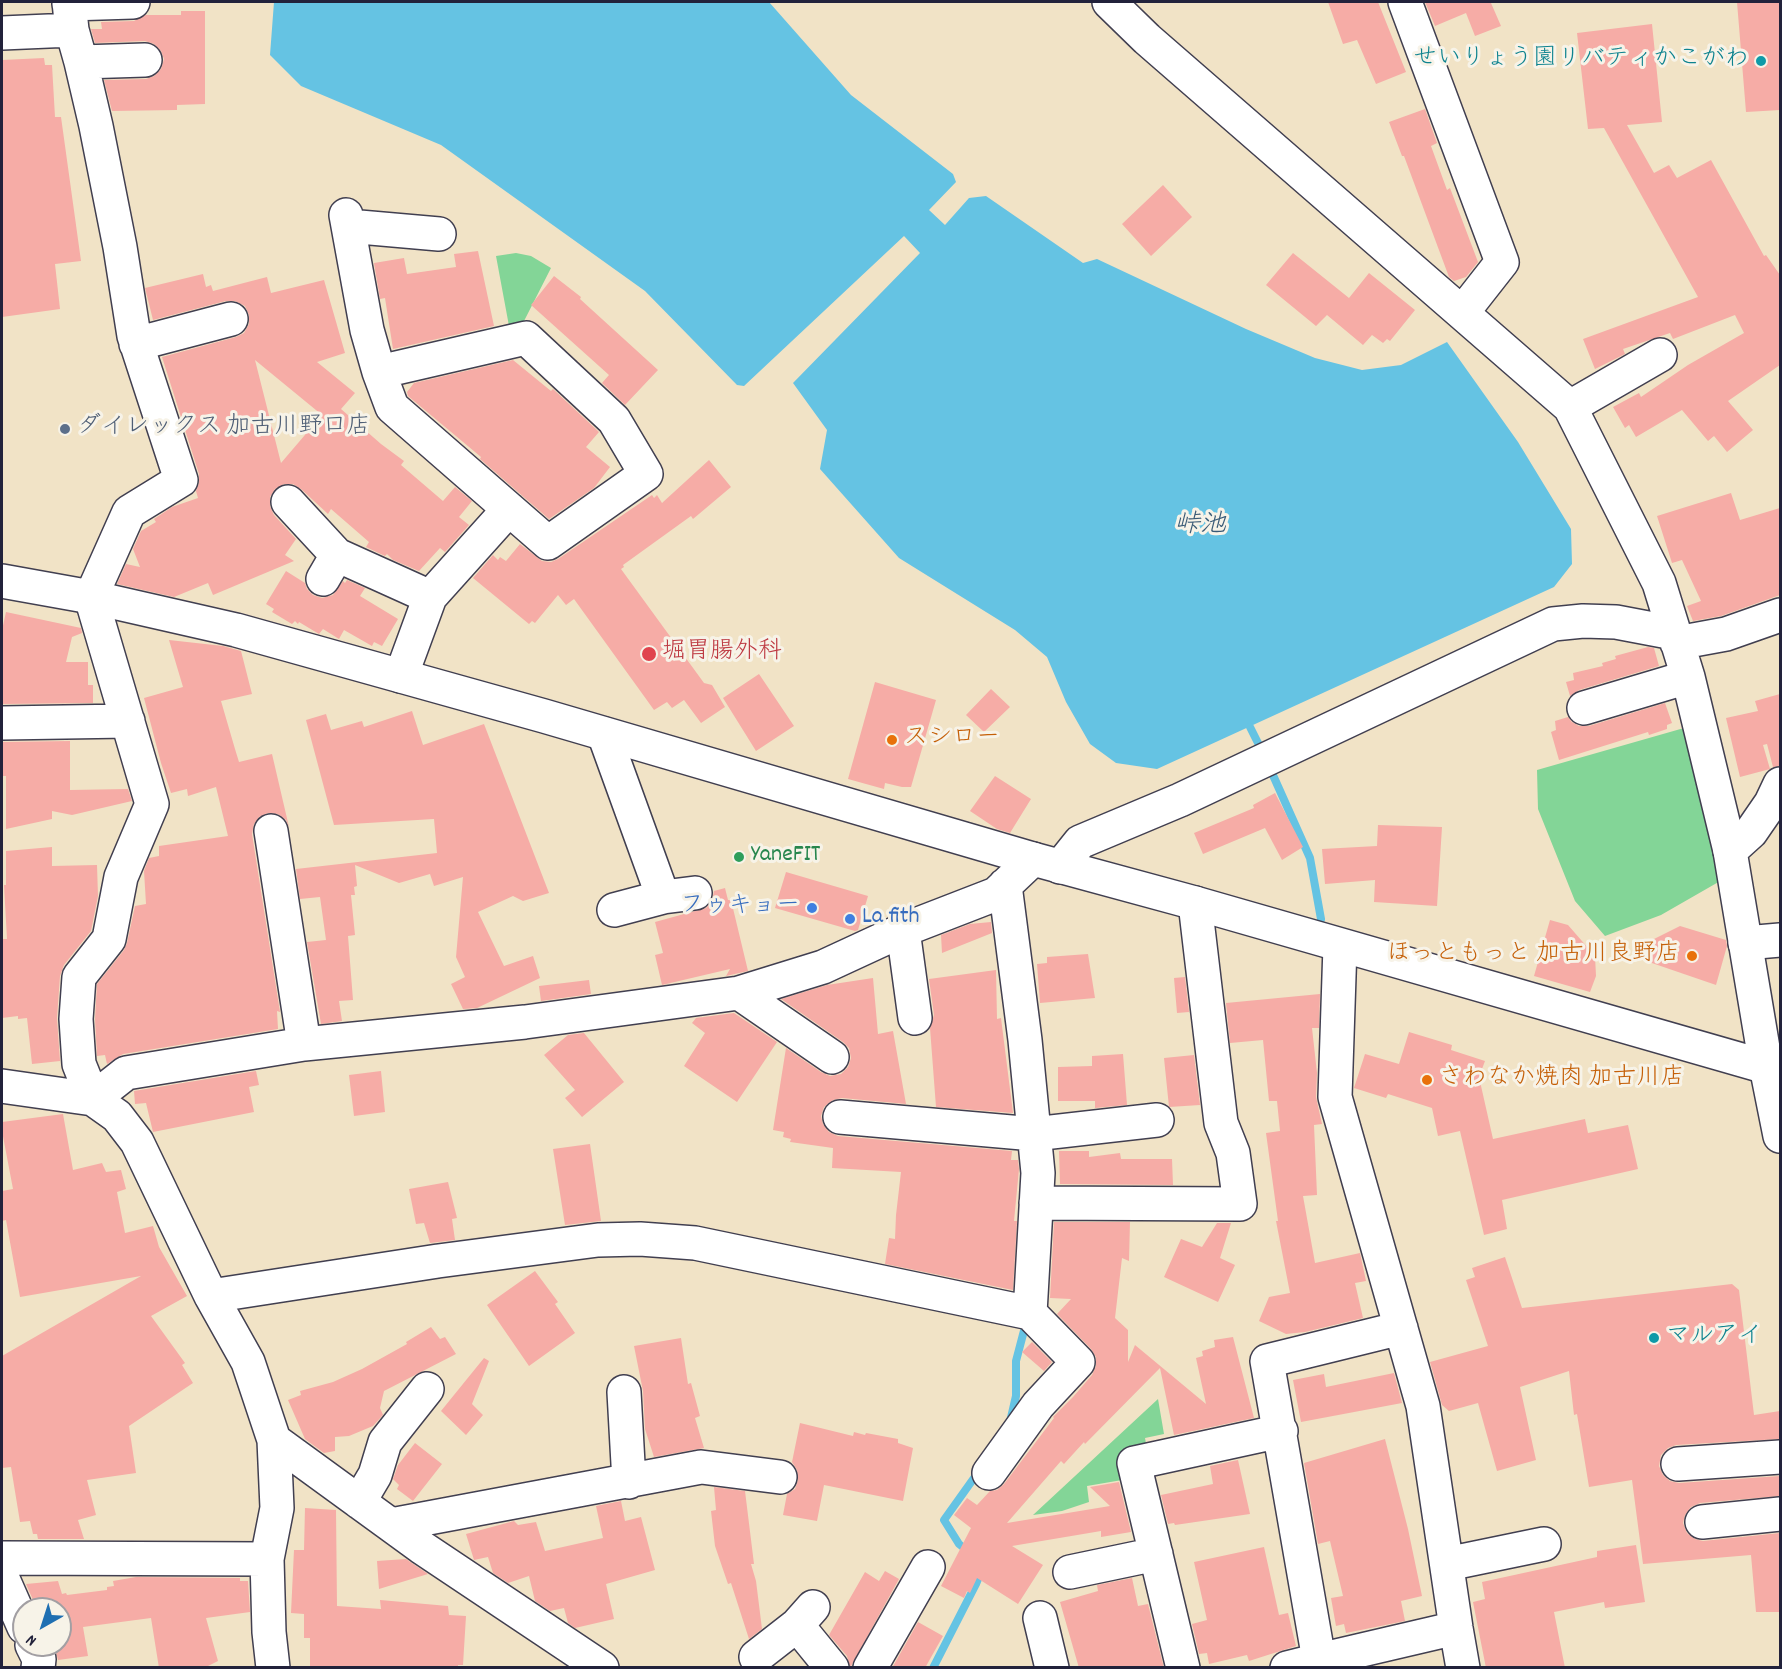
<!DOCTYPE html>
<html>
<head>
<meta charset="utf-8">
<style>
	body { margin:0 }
	#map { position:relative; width:1782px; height:1669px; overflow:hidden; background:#f1e3c6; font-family:Dekko,sans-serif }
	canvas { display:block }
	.frame { position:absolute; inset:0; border:3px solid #22223b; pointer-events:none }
	.north { position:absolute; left:12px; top:1597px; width:60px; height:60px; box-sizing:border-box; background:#f7f3e8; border:2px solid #a29fa3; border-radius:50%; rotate:219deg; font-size:16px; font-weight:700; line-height:24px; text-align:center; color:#22223b }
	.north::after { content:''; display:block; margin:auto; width:21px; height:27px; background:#1f6fb2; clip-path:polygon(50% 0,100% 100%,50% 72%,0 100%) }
</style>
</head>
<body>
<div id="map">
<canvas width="1782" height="1669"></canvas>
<div class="frame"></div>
<div class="north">N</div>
</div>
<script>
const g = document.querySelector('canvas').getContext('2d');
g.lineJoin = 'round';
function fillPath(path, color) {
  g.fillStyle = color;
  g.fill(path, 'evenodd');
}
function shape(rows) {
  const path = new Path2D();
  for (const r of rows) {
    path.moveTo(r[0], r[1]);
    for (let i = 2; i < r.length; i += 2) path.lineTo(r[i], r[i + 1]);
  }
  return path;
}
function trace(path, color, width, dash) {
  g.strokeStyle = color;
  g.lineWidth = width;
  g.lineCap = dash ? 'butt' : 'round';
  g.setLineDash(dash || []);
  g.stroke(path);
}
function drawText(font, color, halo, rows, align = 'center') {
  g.font = font + ' Dekko,"Klee One",sans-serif';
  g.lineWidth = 6;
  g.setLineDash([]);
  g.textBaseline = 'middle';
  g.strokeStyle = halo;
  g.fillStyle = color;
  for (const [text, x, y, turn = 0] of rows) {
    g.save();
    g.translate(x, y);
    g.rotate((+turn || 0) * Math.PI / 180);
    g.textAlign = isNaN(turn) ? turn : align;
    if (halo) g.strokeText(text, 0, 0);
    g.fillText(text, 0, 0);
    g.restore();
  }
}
fillPath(shape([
	[516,253,531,256,551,268,523,323,509,326,496,256],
	[1691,726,1722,880,1661,915,1605,936,1575,901,1538,809,1537,770],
	[1158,1399,1164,1434,1145,1438,1147,1449,1128,1479,1087,1486,1089,1502,1062,1511,1033,1515]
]), '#83d597');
fillPath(shape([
	[274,2,769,2,851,95,953,174,956,182,929,210,945,225,969,198,986,196,1083,263,1097,259,1246,329,1315,358,1362,370,1401,365,1447,342,1518,442,1571,529,1572,564,1554,587,1157,769,1116,763,1090,744,1066,702,1047,657,1015,630,899,558,820,469,827,430,793,383,920,253,904,236,744,386,737,385,645,291,441,145,301,86,270,55]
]), '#65c3e3');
trace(shape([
	[1250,727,1263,753],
	[1268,764,1310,858,1321,919],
	[1010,1422,1016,1396,1016,1361,1026,1323],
	[969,1552,959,1544,944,1520,979,1471],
	[933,1668,976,1584,982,1569]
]), '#65c3e3', 8);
fillPath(shape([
	[1328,2,1378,2,1406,72,1376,84,1357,40,1343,44],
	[1425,2,1493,2,1491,3,1501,26,1475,36,1466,13,1435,26],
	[1737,2,1780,2,1780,110,1746,112],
	[181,11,205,11,205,104,177,105,177,110,112,111,104,80,146,79,154,76,161,69,164,59,161,51,154,44,145,41,95,43,91,29,102,29,101,22,134,21,145,15,181,15],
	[1652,24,1662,122,1627,125,1654,173,1669,165,1677,178,1711,160,1764,256,1766,255,1780,275,1780,365,1728,401,1753,430,1727,452,1714,436,1708,441,1682,410,1636,437,1629,425,1625,428,1613,407,1639,393,1641,397,1688,365,1744,333,1735,315,1673,339,1670,333,1623,349,1625,354,1595,369,1583,339,1698,297,1604,128,1588,129,1577,33],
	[44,58,45,65,52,65,55,117,61,117,81,261,55,264,60,309,2,317,2,60],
	[1425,109,1437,143,1431,146,1447,190,1450,188,1478,262,1466,277,1454,281,1449,277,1404,156,1402,156,1389,122],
	[1163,185,1192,217,1151,256,1122,224],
	[478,251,494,326,393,349,385,298,380,299,374,263,404,258,407,274,456,267,454,254],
	[1293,253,1349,298,1369,273,1415,310,1390,341,1387,339,1383,343,1372,335,1363,345,1327,315,1316,326,1266,285],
	[203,274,206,287,211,285,213,291,267,277,271,293,324,280,345,353,317,362,355,393,341,409,381,444,404,461,401,465,443,501,455,487,472,501,459,517,469,525,445,552,440,548,419,571,393,560,387,554,385,556,366,547,369,542,331,509,328,514,301,489,293,484,284,484,275,489,270,497,270,506,274,515,296,539,285,555,294,561,213,595,208,583,174,597,117,584,126,564,140,567,133,549,141,531,156,522,154,519,172,507,198,498,196,491,199,483,199,474,162,357,236,337,244,333,249,324,249,315,245,306,235,301,226,301,153,320,145,288],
	[255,360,322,415,281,463],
	[554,276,581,297,580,299,658,370,625,405,602,383,609,375,531,305],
	[513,360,551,391,553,389,599,432,586,447,610,467,594,488,549,519,480,459,481,457,408,396,407,392,414,383],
	[709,460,731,487,693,519,691,516,623,565,624,567,621,569,704,683,712,685,725,707,701,723,684,700,672,708,667,702,654,710,574,599,566,605,558,595,535,623,532,621,529,624,473,578,493,555,498,560,500,557,506,561,520,544,542,561,551,562,558,559,652,495,654,498,657,495,662,503],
	[1731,493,1740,520,1780,508,1780,595,1721,616,1693,621,1687,606,1701,601,1682,560,1672,563,1657,516],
	[286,571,305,583,307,589,313,595,322,598,333,595,343,581,345,583,347,580,365,588,360,596,398,619,382,646,374,642,372,646,344,630,339,639,323,629,319,634,299,622,298,624,295,621,292,624,272,612,274,609,266,604],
	[6,612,81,628,82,633,72,637,66,662,88,662,88,685,93,685,93,703,2,704,2,630],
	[169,640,223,646,241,651,252,694,221,701,235,749,239,762,272,754,289,827,286,820,278,814,268,813,259,817,254,824,252,834,280,1012,277,1011,278,1029,123,1054,107,1064,105,1055,97,1056,95,1019,97,984,124,950,127,943,135,906,146,904,144,871,149,858,159,856,159,846,228,836,216,787,188,796,187,789,171,793,161,763,144,698,183,687],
	[1648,647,1654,648,1659,666,1579,690,1570,696,1566,682,1574,680,1573,673,1603,666,1602,663,1616,659,1615,656],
	[759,674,794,726,756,751,723,698],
	[875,682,936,700,911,787,902,787,885,783,884,789,848,779],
	[991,689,1010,707,984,732,966,715],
	[1780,694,1780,766,1773,767,1767,744,1763,745,1770,769,1740,777,1726,718,1758,711,1755,701],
	[1665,703,1672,723,1667,725,1667,729,1649,735,1648,732,1559,760,1551,732,1556,730,1555,721,1568,717,1572,722,1579,726,1589,726],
	[412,711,423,745,484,724,549,893,523,901,513,896,478,912,504,966,533,956,540,978,477,1008,463,1009,451,984,465,977,456,957,463,877,434,886,430,874,399,883,355,865,357,886,354,887,355,895,351,895,355,935,348,936,353,1000,339,1001,342,1021,321,1024,307,942,326,940,320,897,300,899,296,869,437,853,434,819,334,825,306,720,326,714,331,730,362,721,364,727],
	[70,741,70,790,128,789,132,801,72,815,52,811,52,819,6,829,6,776,2,776,2,742],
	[995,776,1031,799,1010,833,997,829,970,811],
	[1275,793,1303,847,1282,860,1265,828,1203,854,1194,833,1254,808,1253,805],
	[1378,825,1442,827,1437,906,1374,902,1375,880,1325,884,1322,849,1377,846],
	[52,847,52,866,97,865,98,896,91,931,64,965,60,976,57,1018,60,1061,32,1064,27,1018,18,1019,18,1016,2,1018,2,939,7,939,4,885,6,885,6,851],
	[786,872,868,896,858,930,855,931,775,908],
	[725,888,728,900,731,900,748,971,726,976,730,969,662,985,655,955,663,953,655,922,706,908,712,901,714,891],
	[1550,920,1568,925,1595,956,1596,976,1590,992,1534,976],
	[991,922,992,933,942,953,941,935,970,924],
	[1680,926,1726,940,1727,946,1716,985,1646,961,1654,939],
	[1088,954,1095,998,1040,1003,1037,964,1047,963,1047,957],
	[996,970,997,1019,1001,1018,1013,1113,936,1107,930,1028,934,1015,929,979],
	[1185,977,1189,1012,1177,1013,1174,978],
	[873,978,878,1034,893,1031,906,1104,842,1098,833,1100,824,1107,821,1116,823,1124,829,1132,838,1136,1012,1151,1011,1160,1018,1160,1019,1169,1014,1221,1017,1221,1013,1290,885,1264,889,1238,895,1239,896,1215,901,1172,832,1168,833,1148,790,1142,791,1139,783,1137,784,1132,773,1130,786,1048,821,1072,830,1076,841,1074,848,1067,851,1058,849,1048,843,1042,781,999,827,985],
	[589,980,591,994,541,1001,539,986],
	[1320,994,1319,1028,1312,1028,1317,1073,1316,1097,1322,1124,1314,1125,1317,1195,1303,1196,1315,1263,1360,1253,1366,1281,1355,1283,1363,1318,1305,1332,1286,1334,1259,1321,1269,1297,1290,1293,1276,1221,1278,1221,1266,1133,1280,1131,1277,1101,1269,1101,1263,1040,1230,1043,1226,1003],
	[734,1013,777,1042,737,1102,684,1066,705,1033,692,1023,696,1018],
	[1409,1032,1452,1045,1451,1050,1485,1061,1479,1077,1493,1139,1585,1119,1588,1133,1628,1125,1638,1169,1502,1200,1507,1229,1484,1235,1460,1131,1438,1136,1432,1108,1388,1094,1386,1098,1354,1088,1365,1054,1399,1064],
	[584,1033,624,1082,582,1117,565,1098,575,1090,544,1055,568,1035],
	[1123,1054,1127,1105,1095,1108,1095,1101,1058,1101,1058,1067,1092,1066,1092,1056],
	[1194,1055,1200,1105,1169,1107,1164,1058],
	[256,1071,259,1085,249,1087,254,1112,153,1132,146,1103,135,1104,134,1091],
	[381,1071,385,1112,354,1116,349,1075],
	[63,1114,73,1170,102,1163,106,1172,121,1170,126,1189,117,1192,125,1233,153,1226,159,1247,187,1296,151,1316,185,1363,182,1365,193,1383,129,1426,136,1473,87,1480,96,1515,78,1520,84,1539,38,1539,37,1534,33,1534,30,1521,20,1522,11,1467,2,1468,2,1356,141,1276,20,1297,6,1220,2,1221,2,1191,13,1189,2,1131,2,1122],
	[590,1144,601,1221,565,1225,553,1149],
	[1059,1151,1089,1151,1089,1157,1120,1153,1121,1159,1172,1159,1173,1185,1060,1184],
	[448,1182,457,1218,452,1219,455,1240,430,1243,424,1223,416,1224,409,1189],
	[1054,1222,1130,1222,1129,1261,1122,1258,1115,1318,1128,1330,1128,1362,1135,1345,1206,1404,1196,1358,1203,1356,1202,1351,1215,1347,1214,1340,1233,1337,1254,1418,1174,1435,1160,1368,1085,1444,1084,1442,1064,1464,1061,1461,1007,1523,1110,1506,1090,1487,1119,1482,1131,1532,1101,1537,1101,1531,1012,1546,1043,1565,1018,1604,977,1578,970,1593,967,1591,964,1598,941,1586,971,1528,954,1515,967,1498,977,1505,990,1491,997,1490,1004,1484,1054,1418,1053,1417,1073,1397,1092,1375,1096,1366,1096,1357,1091,1349,1057,1314,1071,1299,1050,1298],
	[1217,1223,1231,1223,1220,1258,1235,1265,1218,1302,1164,1277,1181,1239,1202,1247],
	[1505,1257,1522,1308,1732,1284,1739,1290,1754,1415,1780,1411,1780,1439,1676,1445,1668,1448,1661,1455,1659,1466,1663,1475,1670,1481,1679,1483,1780,1476,1780,1496,1700,1503,1691,1507,1685,1515,1683,1523,1687,1533,1695,1539,1703,1541,1780,1533,1780,1612,1756,1612,1751,1555,1643,1564,1632,1480,1589,1487,1577,1414,1574,1415,1569,1371,1520,1387,1536,1460,1497,1471,1478,1403,1449,1411,1442,1405,1430,1362,1488,1346,1466,1280,1475,1277,1472,1268],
	[535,1271,558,1302,555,1304,575,1333,529,1366,487,1305],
	[431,1327,440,1339,445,1337,456,1354,384,1391,380,1408,383,1415,373,1426,349,1436,335,1437,335,1451,324,1453,305,1439,288,1400,301,1395,300,1391,333,1382,362,1369,407,1344,406,1342],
	[681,1338,688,1384,691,1383,700,1416,695,1418,704,1448,654,1457,645,1429,643,1391,634,1346],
	[1032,1342,1052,1362,1044,1371,1022,1352],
	[484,1358,489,1361,472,1404,483,1415,466,1435,441,1411],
	[1394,1373,1402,1403,1301,1422,1293,1380,1324,1374,1326,1387],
	[800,1423,853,1436,854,1432,865,1435,866,1433,898,1439,898,1443,913,1448,903,1501,824,1485,817,1521,783,1515,787,1494,795,1489,798,1480,797,1470,792,1462],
	[1385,1439,1408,1529,1422,1596,1401,1601,1405,1621,1346,1633,1344,1624,1336,1626,1331,1598,1343,1596,1330,1541,1318,1544,1304,1463],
	[415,1443,442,1464,413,1501,397,1489,399,1485,393,1479,398,1465],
	[1238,1460,1250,1514,1175,1525,1174,1523,1168,1524,1161,1495,1213,1484,1210,1466],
	[714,1487,745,1491,754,1564,751,1564,756,1581,762,1629,749,1639,731,1583,728,1584,715,1546,711,1511,716,1510],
	[621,1501,625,1521,641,1517,655,1570,606,1584,614,1619,575,1628,568,1623,564,1608,550,1611,535,1601,529,1576,508,1583,493,1573,488,1557,474,1560,466,1534,514,1521,518,1525,536,1522,545,1551,603,1538,596,1506],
	[305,1508,336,1510,337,1606,381,1609,380,1600,448,1606,449,1615,466,1616,463,1665,458,1665,458,1668,310,1668,310,1638,304,1638,304,1614,291,1613,294,1550,304,1550],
	[1636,1545,1645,1602,1605,1608,1604,1602,1554,1612,1565,1668,1486,1668,1473,1602,1485,1599,1482,1582,1597,1557,1597,1551],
	[1264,1547,1279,1615,1288,1613,1296,1646,1249,1661,1247,1655,1209,1664,1207,1653,1199,1654,1192,1624,1207,1620,1194,1562],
	[406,1559,428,1574,379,1589,377,1561],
	[885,1571,899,1579,850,1668,847,1656,829,1635,865,1572,879,1581],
	[136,1577,240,1578,240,1581,248,1581,250,1612,206,1618,218,1661,204,1668,159,1668,151,1618,83,1627,88,1656,58,1660,54,1645,60,1645,60,1609,37,1609,26,1584,58,1581,62,1594,66,1593,67,1595,107,1590,107,1587,114,1586,113,1581],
	[1132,1578,1138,1606,1148,1604,1164,1668,1079,1668,1060,1602,1098,1591,1097,1585],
	[918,1622,943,1636,925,1668,892,1668]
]), '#f6aca6');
const minor = shape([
	[69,2,72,30,81,62,96,126,120,247,134,336,181,480,129,512,91,597,152,804,121,877,109,939,79,977,76,1019,79,1064,93,1099,126,1073,304,1044,525,1022,739,993,823,967,903,930,996,894,1033,859],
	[1109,2,1147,39,1570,407,1659,583,1688,677,1730,851],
	[1405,2,1502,262,1462,313],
	[69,4,133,2],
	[2,33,72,30],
	[81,62,145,60],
	[346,215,367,330,379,372,392,407,548,543,646,474,614,420,526,338,379,372],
	[348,226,439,234],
	[136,344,231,319],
	[1570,407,1660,355],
	[288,502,337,555,430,597],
	[323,579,337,555],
	[1677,643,1726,634,1780,615],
	[401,676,430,597,509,509],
	[1584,708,1688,677],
	[2,723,128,721],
	[604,734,663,897],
	[271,831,304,1044],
	[1060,867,1080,842,1180,800,1553,624,1583,621,1616,622,1674,633],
	[614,910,663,897,695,893],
	[903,930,915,1018],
	[1745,943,1780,940],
	[1340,946,1335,1097,1423,1406,1456,1628,1463,1668],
	[739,993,832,1057],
	[1766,1066,1780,1136],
	[2,1086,93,1099,117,1116,137,1142,211,1296,248,1362,274,1440,277,1508,267,1559,269,1632,273,1668],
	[840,1117,1034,1134,1157,1120],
	[1036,1203,1240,1204,1233,1153,1221,1123,1195,903],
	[211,1296,438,1261,598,1240,640,1239,695,1243,1030,1313,1038,1173,1025,1040,1005,885],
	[1401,1328,1267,1361,1319,1660,1456,1628],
	[624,1392,629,1482],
	[274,1440,421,1547,602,1668],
	[1678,1464,1780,1457],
	[989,1473,1038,1405,1078,1362,1030,1313],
	[359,1502,375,1475,385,1442,427,1389],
	[1702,1522,1780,1514],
	[391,1525,701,1467,780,1477],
	[2,1558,267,1559],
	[1447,1564,1544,1544],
	[1070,1572,1156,1554],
	[2,1577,24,1627],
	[1040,1618,1052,1668],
	[797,1625,832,1668],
	[32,1645,39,1659,38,1668],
	[756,1657,797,1625,813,1607],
	[870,1668,928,1567],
	[1183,1668,1134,1463,1281,1431],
	[1287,1668,1319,1660]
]);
const tertiary = shape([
	[2,581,91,597,236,630,544,716,1033,859,1195,903,1780,1071],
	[1766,1066,1730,851,1751,832,1771,803,1780,784]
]);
trace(minor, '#413f50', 36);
trace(tertiary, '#413f50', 36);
trace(minor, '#fff', 33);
trace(tertiary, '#fff', 33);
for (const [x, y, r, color] of [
	[1761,61,6,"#0f9aa8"],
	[65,429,6,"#5c6f8a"],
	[649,654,8,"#e0444e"],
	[892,740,6,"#e8710a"],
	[739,857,6,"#2e9e5b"],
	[812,908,6,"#3f7fe0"],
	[850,919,6,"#3f7fe0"],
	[1692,956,6,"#e8710a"],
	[1427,1080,6,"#e8710a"],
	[1654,1338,6,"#0f9aa8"]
]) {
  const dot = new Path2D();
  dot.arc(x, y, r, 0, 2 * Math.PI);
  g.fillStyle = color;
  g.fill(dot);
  trace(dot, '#f7f3e8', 2);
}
drawText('24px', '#0d838f', '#f7f3e8', [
	["せいりょう園リバティかこがわ",1749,61],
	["マルアイ",1666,1338,"left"]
], 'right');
drawText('24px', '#4e5e75', '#f7f3e8', [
	["ダイレックス 加古川野口店",77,429]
], 'left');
drawText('24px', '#be3a42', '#f7f3e8', [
	["堀胃腸外科",662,654]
], 'left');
drawText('24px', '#c56008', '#f7f3e8', [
	["スシロー",904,740],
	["ほっともっと 加古川良野店",1680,956,"right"],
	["さわなか焼肉 加古川店",1439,1080]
], 'left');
drawText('24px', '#27864d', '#f7f3e8', [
	["YaneFIT",751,857]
], 'left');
drawText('24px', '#366cbe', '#f7f3e8', [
	["フゥキョー",800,908],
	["La fith",862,919,"left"]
], 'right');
drawText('italic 26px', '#395a76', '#f7f3e8', [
	["峠池",1200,527]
]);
</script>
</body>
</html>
